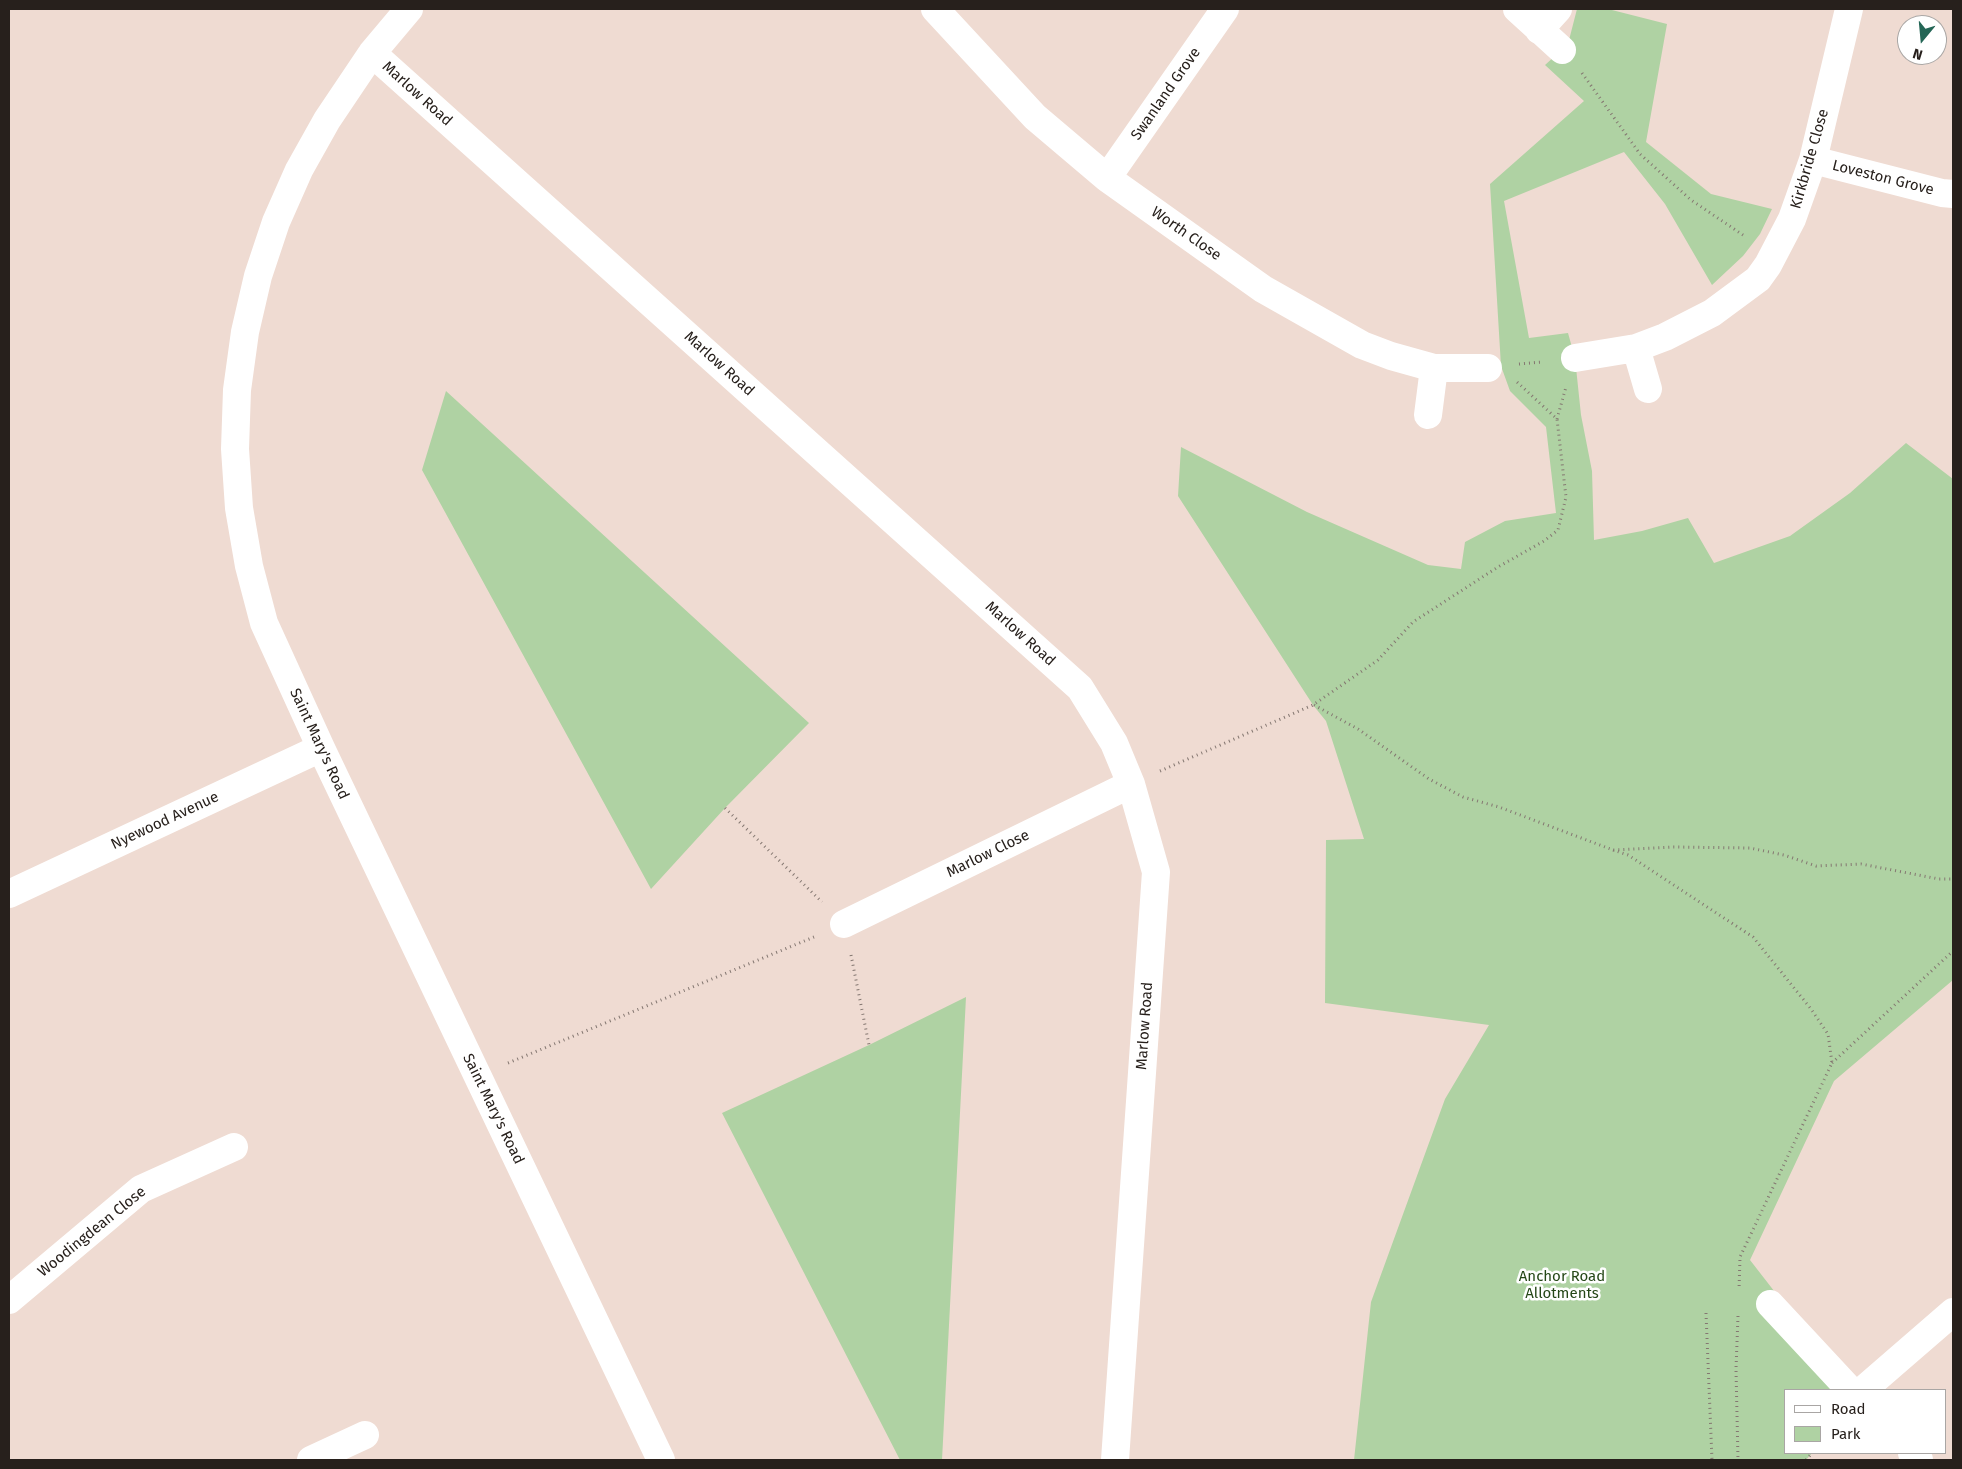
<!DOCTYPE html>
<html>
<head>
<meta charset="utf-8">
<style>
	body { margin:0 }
	#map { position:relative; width:1962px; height:1469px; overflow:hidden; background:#efdbd2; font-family:"Fira Sans",sans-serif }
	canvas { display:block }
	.frame { position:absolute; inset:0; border:10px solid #27201c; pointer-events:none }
	.legend { position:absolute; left:1784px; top:1389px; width:162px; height:65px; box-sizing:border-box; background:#fff; border:1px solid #a9a6a4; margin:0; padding:6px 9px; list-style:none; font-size:15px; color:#27201c }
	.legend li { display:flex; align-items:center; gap:10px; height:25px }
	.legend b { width:25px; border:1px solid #a9a6a4 }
	.north { position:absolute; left:1897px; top:15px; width:50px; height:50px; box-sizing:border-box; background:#fff; border:1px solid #a9a6a4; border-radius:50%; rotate:197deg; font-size:14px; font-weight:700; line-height:20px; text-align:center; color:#27201c }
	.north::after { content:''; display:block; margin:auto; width:18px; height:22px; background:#246656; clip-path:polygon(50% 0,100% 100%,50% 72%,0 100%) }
</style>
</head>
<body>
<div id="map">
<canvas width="1962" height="1469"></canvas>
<div class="frame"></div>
<ul class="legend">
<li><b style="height:6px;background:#fff"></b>Road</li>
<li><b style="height:14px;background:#afd2a3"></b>Park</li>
</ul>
<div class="north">N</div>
</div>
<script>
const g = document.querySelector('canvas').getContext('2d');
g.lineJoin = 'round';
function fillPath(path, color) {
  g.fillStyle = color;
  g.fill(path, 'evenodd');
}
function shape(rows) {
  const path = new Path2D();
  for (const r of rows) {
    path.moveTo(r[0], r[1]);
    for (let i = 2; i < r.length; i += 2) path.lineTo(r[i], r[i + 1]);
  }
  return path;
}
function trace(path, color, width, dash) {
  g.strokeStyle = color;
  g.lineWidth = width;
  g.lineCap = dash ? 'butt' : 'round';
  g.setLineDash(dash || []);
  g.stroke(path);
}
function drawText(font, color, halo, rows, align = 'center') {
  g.font = font + ' "Fira Sans",sans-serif';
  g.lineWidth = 5;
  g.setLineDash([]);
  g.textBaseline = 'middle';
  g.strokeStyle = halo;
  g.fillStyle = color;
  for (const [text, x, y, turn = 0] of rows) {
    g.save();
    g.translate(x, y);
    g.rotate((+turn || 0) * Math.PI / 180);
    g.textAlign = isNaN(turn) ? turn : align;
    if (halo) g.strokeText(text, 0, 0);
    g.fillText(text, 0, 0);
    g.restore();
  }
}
fillPath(shape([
	[1577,9,1608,9,1667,24,1646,142,1711,194,1772,209,1760,234,1743,256,1712,285,1665,204,1624,152,1504,201,1529,338,1568,333,1575,358,1581,415,1592,471,1594,540,1642,531,1688,518,1714,563,1790,536,1850,493,1906,443,1953,479,1953,980,1834,1081,1750,1260,1851,1390,1786,1390,1786,1453,1812,1453,1806,1460,1354,1460,1371,1302,1445,1099,1489,1025,1325,1003,1326,840,1364,839,1326,721,1313,705,1178,496,1181,447,1307,512,1428,565,1461,569,1465,542,1505,521,1556,513,1546,427,1510,391,1501,366,1490,184,1584,101,1545,65,1568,44],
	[446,391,809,723,725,808,651,889,422,470],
	[966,997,942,1460,900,1460,722,1113,869,1045]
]), '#afd2a3');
trace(shape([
	[1582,73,1640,154,1691,200,1746,237],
	[1519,364,1542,362],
	[1557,419,1566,387],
	[1314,705,1358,729,1429,779,1463,797,1499,807,1613,850,1674,847,1750,848,1784,855,1816,866,1861,864,1939,879,1953,879],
	[1160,771,1313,705,1378,660,1413,622,1498,567,1544,541,1558,530,1566,497,1557,419,1517,382],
	[725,808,822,902],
	[1613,850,1628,855,1753,937,1811,1009,1828,1034,1832,1063,1740,1257,1739,1290],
	[851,955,869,1045],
	[508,1063,814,937],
	[1832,1063,1953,951],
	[1706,1313,1712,1460],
	[1738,1316,1736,1369,1738,1460],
	[1806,1460,1812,1453]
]), '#847771', 3, [1, 4]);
trace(shape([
	[409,9,372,53,327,120,299,170,276,222,258,276,245,332,237,390,235,449,239,508,249,566,264,623,321,748,661,1460],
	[935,9,1035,117,1107,178,1263,289,1362,345,1391,356,1434,368,1488,368],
	[1517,9,1562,50],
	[1539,30,1558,9],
	[372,53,1080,688,1114,743,1131,784,1156,872,1115,1460],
	[1813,160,1942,193,1953,194],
	[1107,178,1225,9],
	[1636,348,1648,389],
	[1575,358,1636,348,1665,337,1712,313,1758,279,1768,265,1792,219,1813,160,1849,9],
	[1428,415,1434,368],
	[9,894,321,748],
	[844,924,1131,784],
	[9,1300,141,1189,234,1147],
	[1770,1304,1850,1390],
	[1863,1390,1953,1312],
	[1912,1453,1919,1460],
	[311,1460,365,1435]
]), '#fff', 28);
drawText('15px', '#27201c', '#fff', [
	["Marlow Road",417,94,42],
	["Swanland Grove",1166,94,-55],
	["Kirkbride Close",1810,159,-74],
	["Loveston Grove",1883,178,14],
	["Worth Close",1186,234,35],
	["Marlow Road",719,364,42],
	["Marlow Road",1020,634,42],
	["Saint Mary's Road",319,744,65],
	["Nyewood Avenue",165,821,-25],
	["Marlow Close",988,854,-26],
	["Marlow Road",1145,1026,-86],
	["Saint Mary's Road",493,1109,64],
	["Woodingdean Close",92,1232,-39]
]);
drawText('15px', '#254717', '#fff', [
	["Anchor Road",1562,1277],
	["Allotments",1562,1294]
]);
</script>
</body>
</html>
